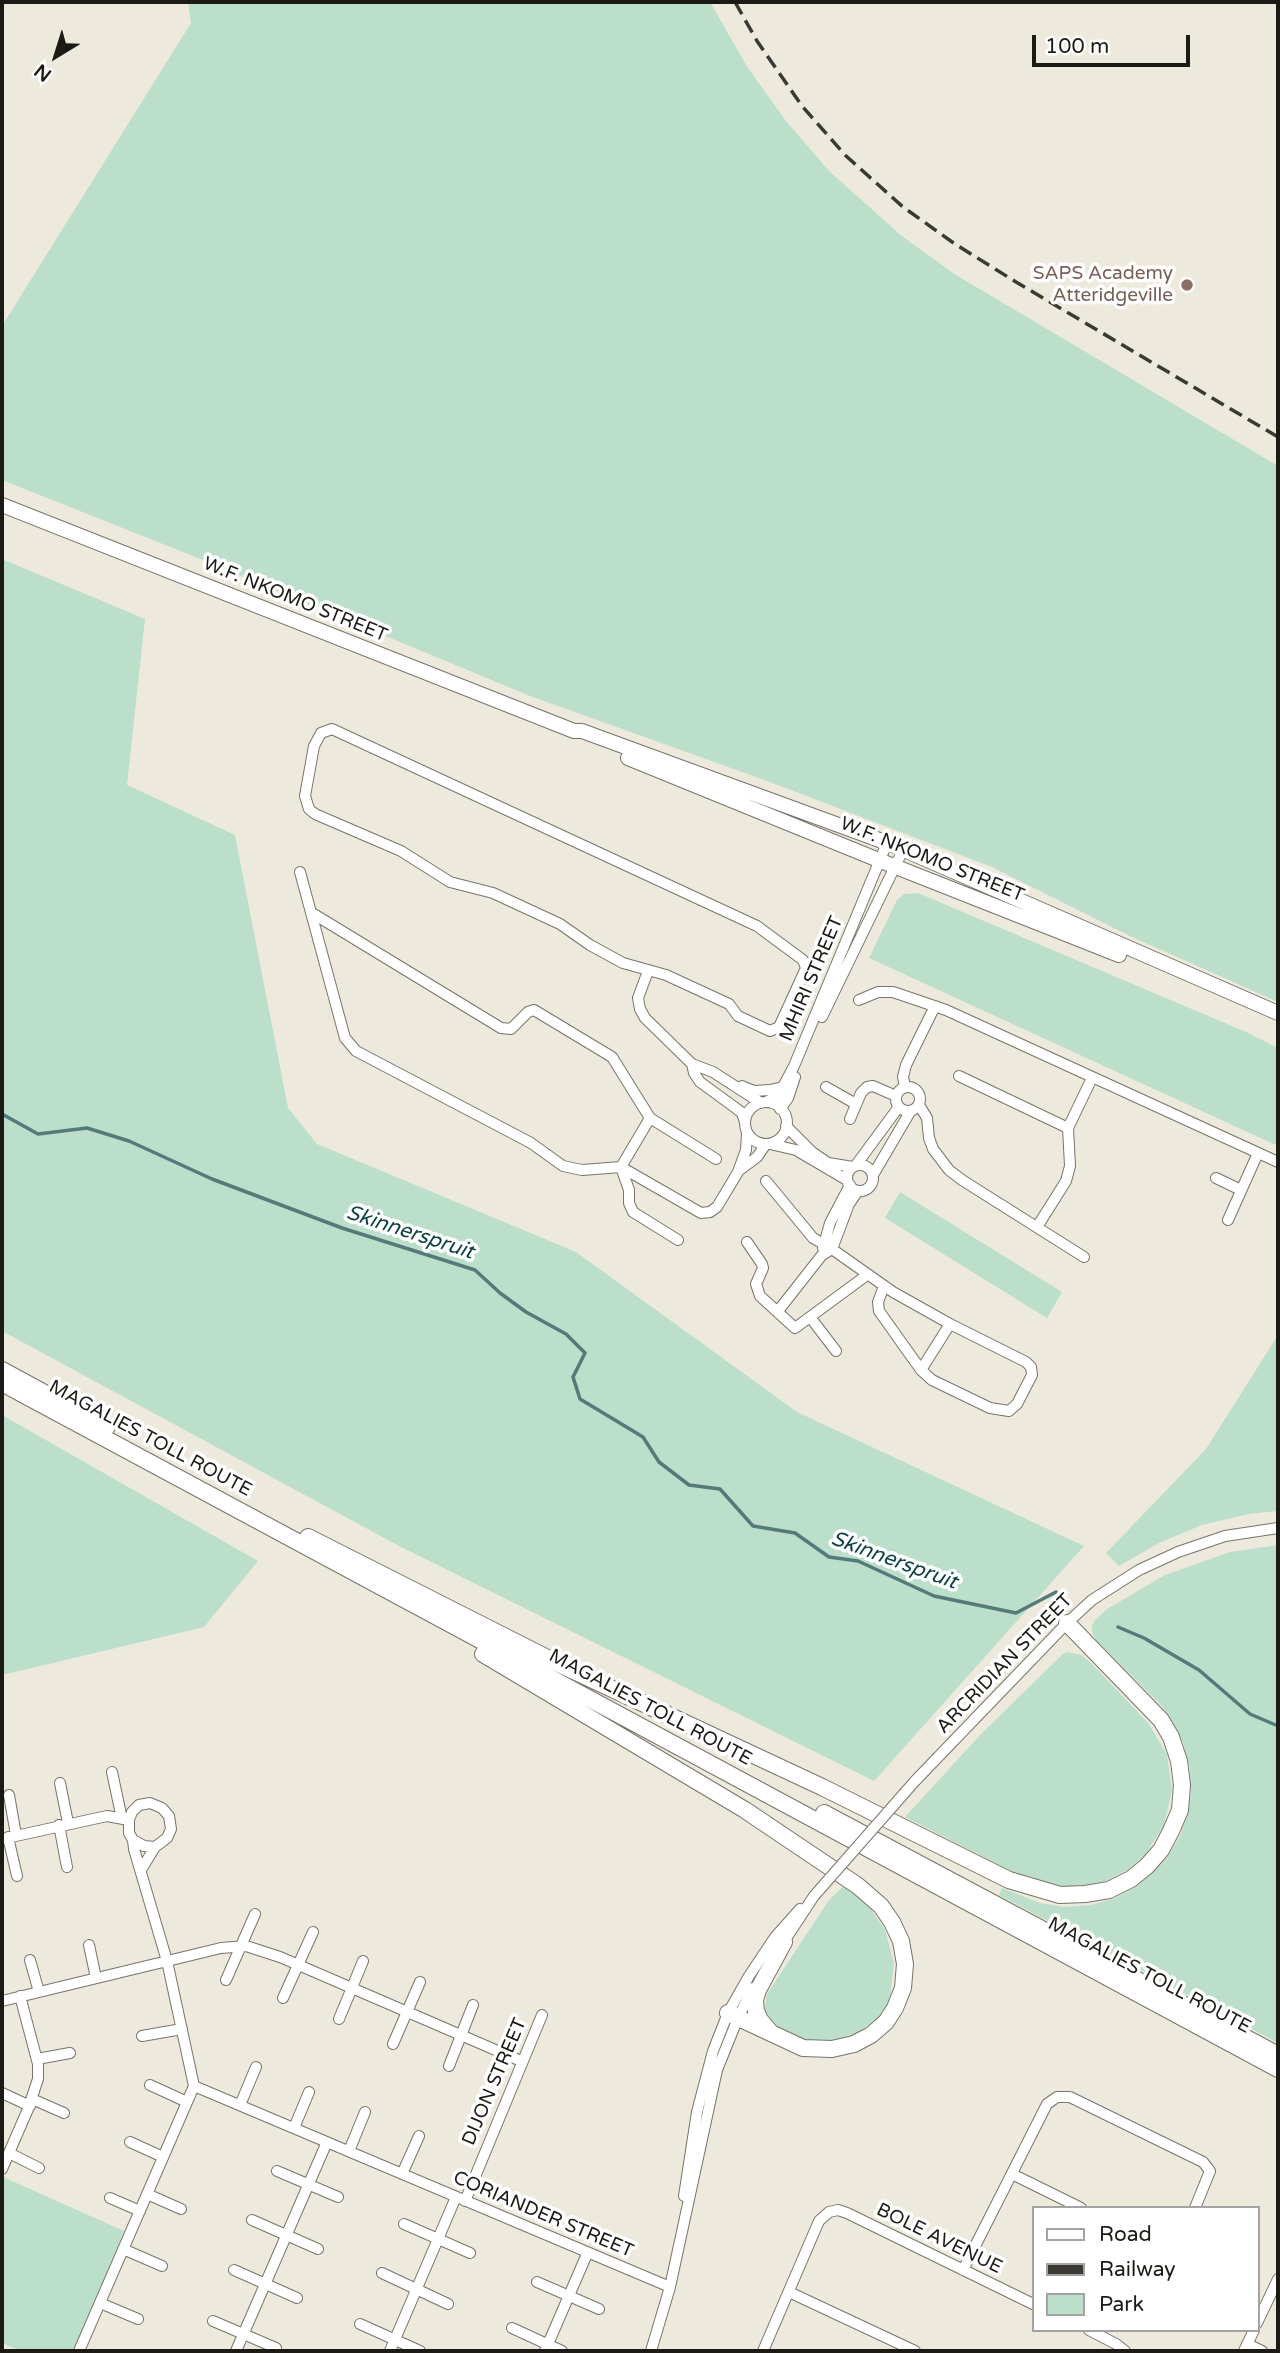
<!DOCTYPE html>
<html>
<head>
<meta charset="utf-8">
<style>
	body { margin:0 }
	#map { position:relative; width:1280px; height:2353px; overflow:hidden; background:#ede9dd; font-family:"Varela Round",sans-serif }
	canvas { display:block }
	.frame { position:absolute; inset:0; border:4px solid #1b1a15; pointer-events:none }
	.legend { position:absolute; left:1032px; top:2206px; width:228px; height:126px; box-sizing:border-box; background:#fff; border:2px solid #a4a3a1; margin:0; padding:9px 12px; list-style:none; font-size:21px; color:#1b1a15 }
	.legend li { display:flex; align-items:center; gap:14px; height:35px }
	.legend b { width:35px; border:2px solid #a4a3a1 }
	.north { position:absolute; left:21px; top:21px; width:70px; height:70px; -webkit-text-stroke:5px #fff; paint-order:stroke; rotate:218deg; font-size:19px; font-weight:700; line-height:28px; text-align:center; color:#1b1a15 }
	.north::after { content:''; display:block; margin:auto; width:24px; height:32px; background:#1b1a15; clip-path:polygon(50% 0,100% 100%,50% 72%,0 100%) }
	.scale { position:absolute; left:1032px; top:35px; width:158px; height:32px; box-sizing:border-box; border:4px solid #1b1a15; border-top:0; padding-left:9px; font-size:21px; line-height:24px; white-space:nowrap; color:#1b1a15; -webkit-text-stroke:5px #fff; paint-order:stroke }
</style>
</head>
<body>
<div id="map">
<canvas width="1280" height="2353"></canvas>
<div class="frame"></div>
<ul class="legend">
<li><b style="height:9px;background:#fff"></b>Road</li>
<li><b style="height:9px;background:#3b3933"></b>Railway</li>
<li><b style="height:19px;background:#bbdfcb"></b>Park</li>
</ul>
<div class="north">N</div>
<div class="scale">100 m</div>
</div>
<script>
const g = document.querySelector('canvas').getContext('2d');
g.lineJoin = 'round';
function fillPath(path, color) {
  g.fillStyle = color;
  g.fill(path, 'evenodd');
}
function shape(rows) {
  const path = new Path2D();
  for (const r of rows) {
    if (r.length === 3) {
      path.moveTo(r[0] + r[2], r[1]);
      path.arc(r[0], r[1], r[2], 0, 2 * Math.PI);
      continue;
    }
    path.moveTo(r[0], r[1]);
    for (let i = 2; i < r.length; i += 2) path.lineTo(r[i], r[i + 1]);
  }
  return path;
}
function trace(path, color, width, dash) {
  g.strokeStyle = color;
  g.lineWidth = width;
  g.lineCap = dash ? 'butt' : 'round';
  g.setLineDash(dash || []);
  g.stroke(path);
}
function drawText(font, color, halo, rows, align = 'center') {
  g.font = font + ' "Varela Round",sans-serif';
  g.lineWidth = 7;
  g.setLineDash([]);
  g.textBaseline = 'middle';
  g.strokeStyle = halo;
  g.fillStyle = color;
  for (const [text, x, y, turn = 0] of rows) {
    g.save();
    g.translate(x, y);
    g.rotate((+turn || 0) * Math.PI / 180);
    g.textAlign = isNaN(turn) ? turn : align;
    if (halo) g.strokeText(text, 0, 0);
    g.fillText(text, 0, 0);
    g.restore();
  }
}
fillPath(shape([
	[188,2,710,2,748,68,786,121,829,171,903,237,956,275,1278,466,1278,1002,1130,936,992,867,770,782,530,696,188,554,2,480,2,326,191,23],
	[2,559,145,619,127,785,235,835,288,1108,317,1144,576,1252,797,1412,1084,1546,874,1781,399,1546,2,1331],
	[918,893,1246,1032,1278,1048,1278,1146,869,958,897,900,904,894],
	[900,1192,1062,1292,1047,1318,885,1218],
	[1278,1335,1278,1511,1248,1514,1202,1525,1159,1543,1119,1566,1106,1553,1206,1449],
	[2,1415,258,1561,204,1627,2,1675],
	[1278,1545,1278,2043,999,1895,1002,1888,1040,1903,1065,1907,1091,1905,1115,1898,1139,1885,1168,1857,1181,1834,1191,1795,1190,1768,1183,1742,1163,1707,1096,1640,1092,1632,1092,1626,1095,1620,1107,1609,1165,1575,1230,1552],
	[1068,1652,1081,1655,1090,1662,1149,1724,1167,1755,1172,1790,1164,1825,1145,1855,1127,1870,1106,1881,1071,1887,1047,1884,1015,1873,905,1817,981,1734,1063,1654],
	[844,1886,866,1902,885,1930,894,1963,890,1998,886,2009,879,2017,854,2035,833,2041,801,2040,781,2032,772,2023,765,2009,767,1994,829,1900],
	[3,2177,124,2231,73,2351,21,2351,2,2343]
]), '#bbdfcb');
trace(shape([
	[2,1114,38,1134,87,1128,129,1141,212,1179,342,1228,475,1270,500,1293,526,1312,566,1334,585,1353,573,1377,580,1399,643,1437,659,1462,689,1485,720,1489,753,1526,795,1533,829,1557,858,1561,934,1596,1016,1613,1056,1592],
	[1118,1627,1144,1638,1199,1670,1250,1714,1278,1726]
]), '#547b79', 3.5);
const minor = shape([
	[332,729,757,926,803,960,806,968,779,1027,770,1031,738,1016,729,1004,666,975,623,963,590,945,560,924,493,893,450,882,401,851,315,814,309,809,305,796,314,746,321,733,332,729],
	[300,872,345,1038,356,1051,531,1143,563,1166,582,1170,621,1167,701,1213,710,1212,717,1207,738,1172,746,1150,747,1133],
	[312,913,501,1028,511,1029,528,1012,534,1010,612,1057,650,1118,716,1159],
	[648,971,638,998,640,1009,645,1018,692,1064,713,1072,761,1103],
	[859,1000,878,992,893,992,946,1010,1278,1162],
	[822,1017,903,850],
	[692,1064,694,1073,700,1082,737,1109,742,1113,745,1122],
	[959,1076,1068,1128],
	[742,1086,754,1091,770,1090,783,1087],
	[908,1099,12],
	[826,1087,856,1104],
	[905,1087,903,1077,906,1065,935,1006],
	[766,1102,778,1096,794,1066,887,843],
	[766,1123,21],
	[919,1105,927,1118,929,1138,933,1149,949,1170,962,1180,1084,1257],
	[780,1109,788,1098,795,1077],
	[650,1118,621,1167,629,1190,629,1203,633,1212,678,1240],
	[850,1119,861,1093,867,1087,873,1086,896,1096],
	[786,1126,812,1152,828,1163,853,1167],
	[770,1144,796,1150,847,1180],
	[856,1165,898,1108],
	[860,1178,13],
	[741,1169,757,1157,766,1144],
	[873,1175,910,1112],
	[1216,1178,1241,1190],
	[766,1181,813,1238,832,1249,893,1292,950,1324,1026,1362,1031,1367,1032,1375,1017,1404,1009,1411,990,1408,932,1380,921,1370,879,1311,878,1302,884,1286],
	[1228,1220,1258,1153],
	[1037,1227,1066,1181,1070,1166,1068,1128,1092,1078],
	[747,1242,762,1264,763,1268,756,1284,760,1296,795,1328,867,1275],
	[823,1248,830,1223,850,1185],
	[778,1311,822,1255,832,1249,849,1204,858,1191],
	[810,1317,836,1351],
	[921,1370,950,1324],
	[112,1772,122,1819],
	[915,1781,1067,1623,1092,1600,1139,1570,1178,1552,1225,1536,1278,1528],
	[60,1783,68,1823],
	[9,1795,16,1835],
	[59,1825,67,1867],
	[8,1837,17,1876],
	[2,1839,107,1816,129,1820],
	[133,1840,134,1849,167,1961,194,2086],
	[141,1870,155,1847,167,1838,171,1829,169,1816,162,1808,150,1803,139,1805,132,1812,129,1820,129,1833,133,1840,144,1846,155,1847],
	[89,1945,96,1978],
	[781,1946,814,1896],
	[30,1960,39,1992],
	[226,1980,255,1914],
	[283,1998,313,1932],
	[2,2001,221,1948,246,1946,280,1957,521,2061],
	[339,2019,363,1961],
	[142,2036,182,2029],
	[393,2044,420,1982],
	[37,2059,70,2053],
	[449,2066,473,2005],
	[150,2085,187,2102],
	[194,2086,670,2287],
	[2,2093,30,2106],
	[32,2099,64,2113],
	[240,2105,256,2067],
	[294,2128,309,2092],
	[130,2142,163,2157],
	[349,2151,365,2112],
	[9,2153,39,2168],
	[2,2169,28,2109,38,2079,38,2064,20,1996],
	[277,2171,338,2197],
	[402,2174,419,2136],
	[1012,2174,1081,2208],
	[147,2194,181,2209],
	[684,2196,697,2112,713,2051,728,2013,749,1976,775,1937,800,1909],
	[110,2198,140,2211],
	[465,2201,542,2015],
	[252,2220,318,2249],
	[404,2224,470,2253],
	[123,2249,162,2266],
	[234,2270,297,2298],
	[963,2270,1047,2104,1057,2097,1070,2097,1203,2162,1210,2171,1195,2208],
	[382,2273,448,2304],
	[537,2282,599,2309],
	[789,2292,915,2351],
	[100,2303,138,2319],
	[213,2321,276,2348],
	[1257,2323,1278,2279],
	[360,2324,420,2351],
	[512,2328,562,2351],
	[1089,2330,1116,2344,1125,2351],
	[1247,2344,1262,2351],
	[79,2351,194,2086],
	[236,2351,327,2142],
	[390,2351,456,2197],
	[545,2351,587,2254],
	[651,2351,670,2287,717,2070,738,2018,753,1988],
	[763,2351,819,2221,829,2212,838,2210,847,2213,1033,2304],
	[1244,2351,1254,2330]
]);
const major = shape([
	[2,505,574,731,582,731,893,845,1278,1013],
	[628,758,881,861,1119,955]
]);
const highway = shape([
	[2,1370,107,1427],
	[2,1383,1278,2069],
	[308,1537,561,1665,822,1787,1009,1880,1060,1895,1085,1894,1109,1890,1131,1879,1147,1866,1161,1850,1171,1831,1180,1810,1182,1785,1179,1761,1171,1737,1161,1720,1067,1623],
	[483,1654,745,1810,858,1886,881,1906,892,1922,901,1941,905,1964,903,1988,895,2008,886,2022,871,2035,854,2044,832,2049,803,2048,728,2013],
	[824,1813,1278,2055],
	[771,2033,760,2020,756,2011,755,2000,758,1990,784,1942]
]);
trace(minor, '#787469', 12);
trace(major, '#787469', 16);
trace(highway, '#787469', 18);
trace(minor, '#fff', 10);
trace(major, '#fff', 14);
trace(highway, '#fff', 16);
trace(shape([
	[735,2,757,41,802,106,845,155,903,207,955,244,1016,282,1278,437]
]), '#3b3933', 3.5, [14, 7]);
const minorBridge = shape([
	[814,1896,915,1781]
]);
trace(minorBridge, '#787469', 12, []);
trace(minorBridge, '#fff', 10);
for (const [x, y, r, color] of [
	[1187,285,7,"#8d6e63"]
]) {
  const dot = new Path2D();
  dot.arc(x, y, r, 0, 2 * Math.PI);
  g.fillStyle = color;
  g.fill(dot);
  trace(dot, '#fff', 2.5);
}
drawText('19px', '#785e54', '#fff', [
	["SAPS Academy",1173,274],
	["Atteridgeville",1173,296]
], 'right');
drawText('19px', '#1b1a15', '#fff', [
	["W.F. NKOMO STREET",295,600,22],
	["W.F. NKOMO STREET",932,860,22],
	["MHIRI STREET",812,979,-67],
	["MAGALIES TOLL ROUTE",150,1439,28],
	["ARCRIDIAN STREET",1005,1664,-46],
	["MAGALIES TOLL ROUTE",650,1708,28],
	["MAGALIES TOLL ROUTE",1149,1976,28],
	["DIJON STREET",495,2082,-67],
	["CORIANDER STREET",543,2215,23],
	["BOLE AVENUE",939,2239,26]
]);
drawText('italic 21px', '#0e4343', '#fff', [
	["Skinnerspruit",410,1233,18],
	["Skinnerspruit",894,1561,20]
]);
</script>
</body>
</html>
